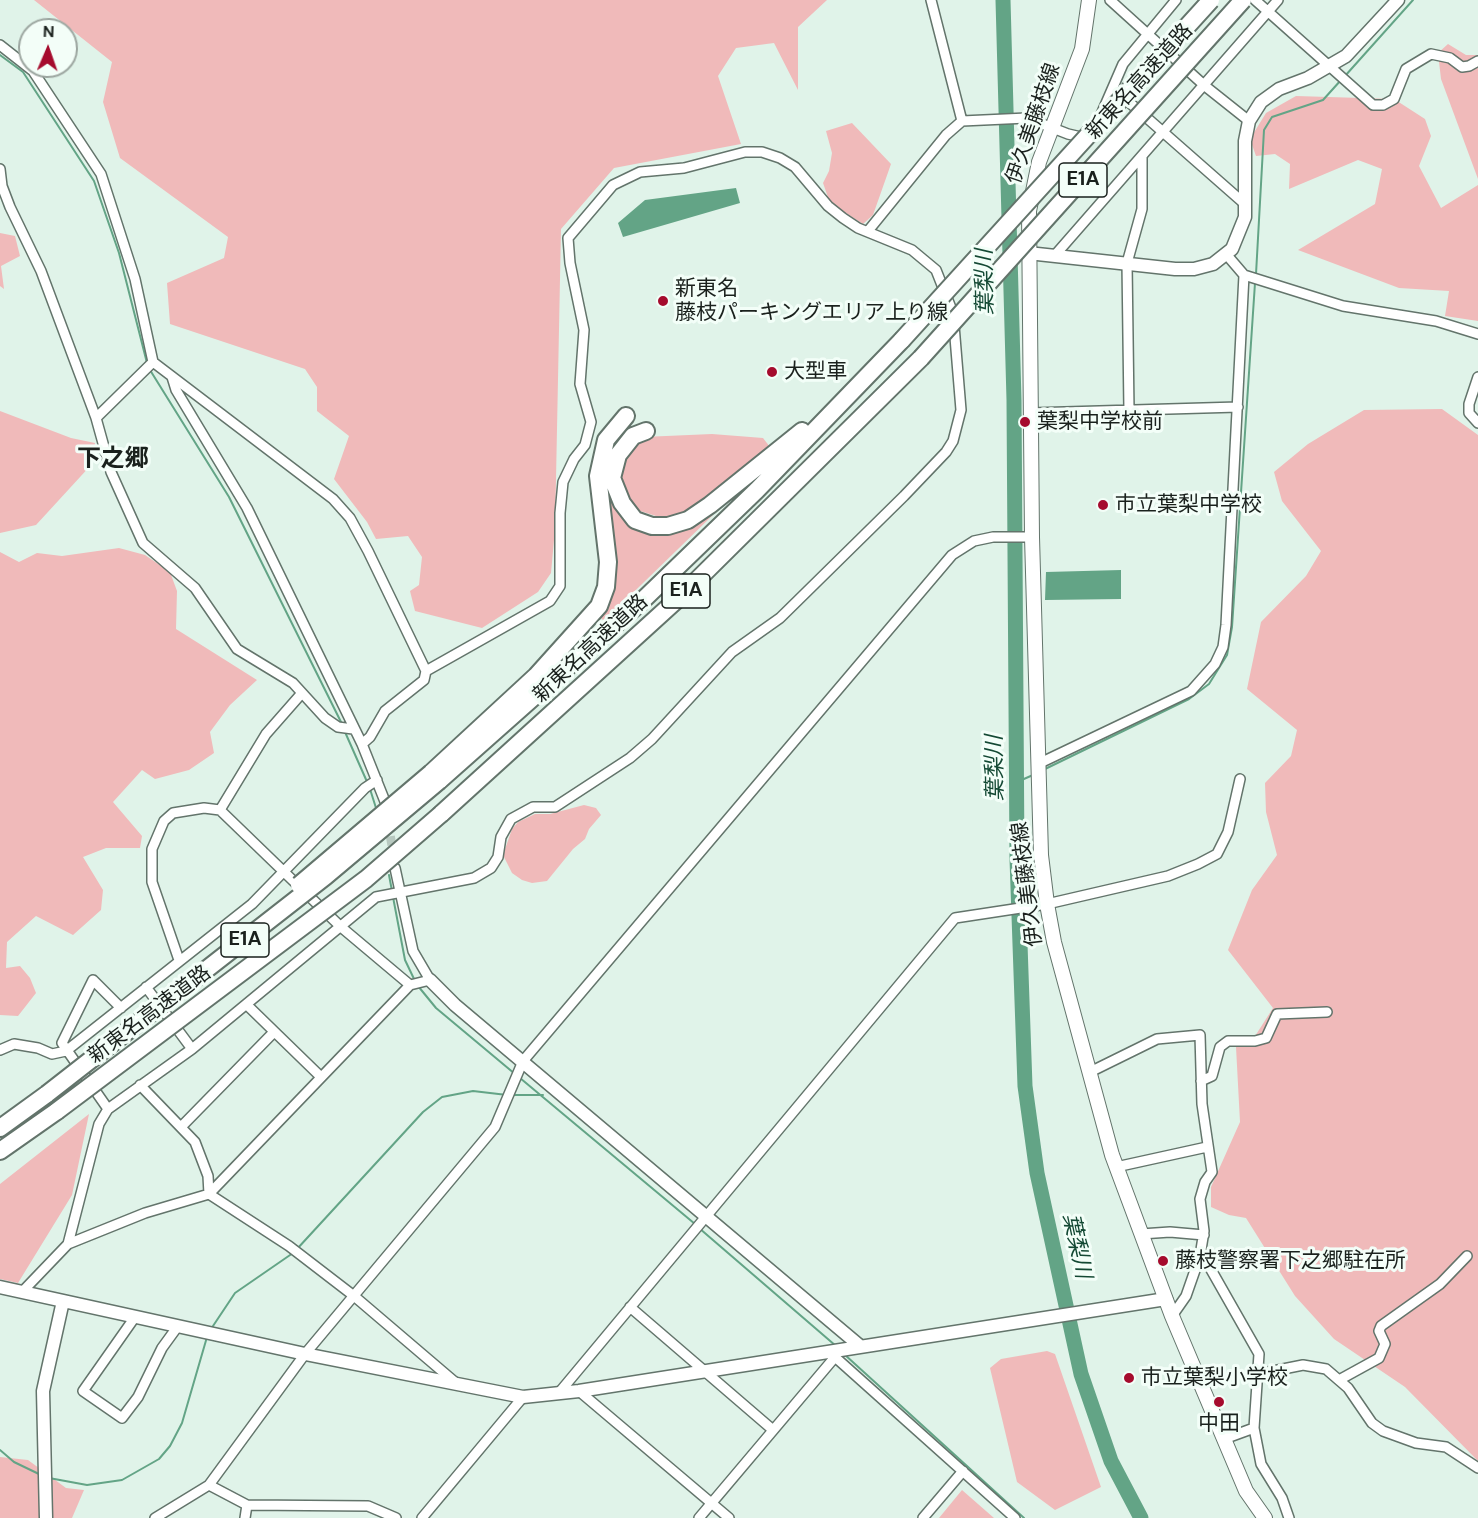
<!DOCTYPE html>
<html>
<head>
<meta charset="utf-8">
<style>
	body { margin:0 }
	#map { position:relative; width:1478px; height:1518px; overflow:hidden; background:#e0f3e9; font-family:"DM Sans",sans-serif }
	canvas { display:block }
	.north { position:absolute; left:18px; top:18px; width:60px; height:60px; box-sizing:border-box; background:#f3fef8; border:2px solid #9ca6a0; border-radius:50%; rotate:2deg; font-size:16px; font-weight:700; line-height:24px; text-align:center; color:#1a211d }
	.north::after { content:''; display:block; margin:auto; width:21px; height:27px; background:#a50b2d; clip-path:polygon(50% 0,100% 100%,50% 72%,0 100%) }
</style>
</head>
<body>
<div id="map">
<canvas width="1478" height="1518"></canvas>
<div class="north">N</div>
</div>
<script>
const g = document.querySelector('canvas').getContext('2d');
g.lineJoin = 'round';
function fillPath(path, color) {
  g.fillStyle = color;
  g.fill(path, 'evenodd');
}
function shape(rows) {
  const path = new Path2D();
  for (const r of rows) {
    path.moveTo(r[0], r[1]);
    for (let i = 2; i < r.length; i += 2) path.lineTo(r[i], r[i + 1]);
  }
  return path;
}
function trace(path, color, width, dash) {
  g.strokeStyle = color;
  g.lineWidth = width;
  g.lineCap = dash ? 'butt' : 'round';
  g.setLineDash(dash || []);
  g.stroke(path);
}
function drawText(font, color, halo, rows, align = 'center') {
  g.font = font + ' "DM Sans","Noto Sans JP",sans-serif';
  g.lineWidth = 6;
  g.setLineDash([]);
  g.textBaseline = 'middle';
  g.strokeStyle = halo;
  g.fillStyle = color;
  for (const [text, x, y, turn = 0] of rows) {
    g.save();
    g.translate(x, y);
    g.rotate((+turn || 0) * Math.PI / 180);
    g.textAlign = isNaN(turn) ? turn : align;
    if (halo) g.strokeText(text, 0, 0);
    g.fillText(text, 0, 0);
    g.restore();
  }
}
fillPath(shape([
	[34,0,827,0,798,27,798,90,774,43,736,48,718,76,741,144,614,168,561,229,555,529,551,573,538,592,482,628,415,611,410,591,419,585,422,557,408,536,376,539,367,522,334,479,349,436,317,411,317,387,305,369,170,324,167,283,224,258,228,237,120,158,103,102,112,62],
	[1448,44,1466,55,1478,55,1478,179,1441,79,1438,53],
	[1296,96,1394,99,1425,119,1431,136,1419,166,1441,208,1478,185,1478,321,1445,316,1449,291,1399,288,1298,250,1375,204,1382,169,1358,160,1289,189,1290,164,1275,154,1256,156,1250,139,1266,113],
	[852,123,891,164,873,215,863,224,830,203,823,183,829,171,832,153,826,131],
	[0,233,15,236,20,256,1,266,4,289,0,286],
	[1442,409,1478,435,1478,1461,1405,1387,1334,1339,1295,1296,1246,1218,1229,1215,1211,1207,1211,1187,1240,1122,1236,1047,1250,1044,1273,1008,1228,950,1252,890,1277,855,1266,812,1265,783,1291,756,1297,730,1247,689,1261,622,1306,576,1321,551,1282,501,1274,472,1308,444,1364,410],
	[0,411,71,438,95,443,92,464,36,525,0,533],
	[712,434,763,438,770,447,694,509,677,517,656,516,637,510,619,479,624,458,643,437],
	[606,491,626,522,646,531,677,533,711,513,713,515,604,621,600,617,615,580],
	[119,548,145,555,170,572,177,591,176,629,257,680,230,705,210,732,214,753,189,770,155,779,142,770,113,802,142,836,140,848,106,848,83,857,103,890,101,910,73,935,36,916,7,942,6,968,20,966,30,978,36,993,18,1016,0,1015,0,552,19,562,37,553,62,556],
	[584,805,596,808,601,815,589,829,585,839,573,849,547,881,532,883,522,880,512,873,503,855,512,829,518,822,535,814,550,814],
	[89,1114,72,1195,18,1283,0,1279,0,1184],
	[1047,1351,1055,1354,1101,1487,1055,1510,1017,1482,990,1368,1001,1359],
	[0,1457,28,1460,66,1488,84,1490,72,1518,0,1518],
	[962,1490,994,1518,939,1518]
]), '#f0baba');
fillPath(shape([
	[736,188,740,203,623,237,618,223,645,200],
	[1121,570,1121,599,1045,600,1046,572]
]), '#63a486');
trace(shape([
	[0,55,23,72,94,181,119,253,147,363],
	[1345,76,1413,0],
	[1256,274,1264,130,1272,117,1323,100,1341,80],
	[150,370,229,497,342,724],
	[345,732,368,784],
	[1043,770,1189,699,1209,684,1227,655,1232,627,1255,283],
	[1017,782,1033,775],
	[370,789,376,808],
	[389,875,392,891],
	[393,897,405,960,415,981],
	[418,986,436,1008,515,1074],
	[520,1078,695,1224],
	[513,1095,543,1095],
	[699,1228,836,1346],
	[297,1249,423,1112,442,1097,473,1091,507,1095],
	[211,1329,235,1293,293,1253],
	[844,1354,1024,1518],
	[0,1450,14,1462,41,1475],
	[49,1478,87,1485,122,1480,159,1459,170,1446,182,1423,207,1337]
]), '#63a486', 2);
trace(shape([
	[1003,0,1014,400,1017,859,1025,1086,1037,1173,1081,1374,1111,1461,1141,1518]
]), '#63a486', 15);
trace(shape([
	[388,823,394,857]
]), '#b8c9c0', 9, [9, 4.5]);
const minor = shape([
	[931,0,962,121],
	[1110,0,1205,86,1249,121],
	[1255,0,1373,105,1383,105,1394,99,1406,69,1431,54,1450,58,1462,67,1469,66,1478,61],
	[0,45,33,71,101,174,135,279,153,362,333,499,350,518,368,551,426,671,424,680,385,711,370,737,362,744],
	[1122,96,1246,205],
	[1100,117,1123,64,1176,0],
	[0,169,2,186,10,207,41,271,96,418,111,472,143,543,195,588,237,649,293,683,325,718,338,727,353,729],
	[868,231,946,135,962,121,1027,118,1068,134,1081,137,1086,134],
	[1056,254,1278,0],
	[1226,254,1244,275,1343,306,1436,321,1478,334],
	[172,377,176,390,247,508,362,744,386,804],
	[1478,377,1469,404,1469,413,1478,423],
	[1129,411,1127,263,1142,209,1142,157],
	[1030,413,1238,407],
	[96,418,153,362],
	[1038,764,1191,691,1215,664,1223,647,1226,625,1244,275],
	[220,810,266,734,302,693],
	[179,960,152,882,152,849,164,821,173,813,204,808,220,810,341,927,410,985],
	[146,987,192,1049],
	[247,1005,321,1077],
	[0,1050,14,1044,38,1048,52,1054,66,1051,252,904,365,788,377,780],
	[1090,1072,1157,1039,1200,1035,1202,1104,1212,1172,1205,1182,1200,1199,1204,1231,1200,1256,1186,1296,1172,1316],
	[1201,1081,1212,1076,1220,1047,1228,1041,1255,1041,1266,1038,1277,1014,1327,1012],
	[140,1085,195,1142,208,1176,209,1194],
	[108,1109,192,1049,376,897,474,878,491,868,498,857,501,837,511,819,533,807,555,807,630,758,652,739,732,652,780,618,904,496,946,452,953,441,961,410,953,313,936,270,912,250,858,228,843,218,828,206,795,167,780,158,762,152,745,152,684,168,640,172,613,185,568,238,570,263,584,330,580,384,591,422,585,445,574,459,563,482,560,513,560,586,550,601,426,671],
	[181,1127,274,1032],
	[1116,1167,1207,1147],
	[209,1194,289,1246,354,1296,456,1383],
	[1141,1234,1170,1232,1204,1235],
	[68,1244,145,1213,209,1194,410,985,430,980,413,951,395,868],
	[1201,1252,1259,1354,1254,1428,1224,1439],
	[22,1292,68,1244,99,1124,108,1109,62,1043,93,980,121,1008],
	[630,1307,773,1430],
	[135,1317,83,1391,122,1418,138,1397,162,1348,178,1326],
	[835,1351,835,1357,1015,1518],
	[1258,1374,1303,1365,1326,1369,1348,1388,1372,1423,1383,1431,1416,1443,1446,1447,1478,1468],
	[1339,1380,1379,1358,1385,1344,1379,1331,1381,1326,1440,1284,1467,1256],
	[579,1391,729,1518],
	[558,1394,955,918,1047,904,1168,876,1198,864,1217,854,1228,832,1240,779],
	[1254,1428,1261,1464,1282,1498,1289,1518],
	[209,1485,247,1505,368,1506,396,1518],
	[155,1518,209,1485,305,1354,495,1127,523,1061,952,555,974,541,993,537,1032,537],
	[245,1518,247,1505],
	[422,1518,523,1397],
	[699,1518,835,1357],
	[923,1518,963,1471]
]);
const tertiary = shape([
	[1028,253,1175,269,1194,269,1213,264,1232,249,1245,217,1245,141,1249,121,1261,102,1279,89,1308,78,1346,56,1398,0],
	[430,980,455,1005,860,1346],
	[0,1287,305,1354,523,1397,579,1391,1166,1299],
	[46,1518,43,1391,63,1301]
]);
const secondary = shape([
	[1089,0,1082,49,1039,162,1029,211,1032,537,1041,855,1047,904,1054,942,1112,1155,1172,1316,1246,1491,1265,1518]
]);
const motorway = shape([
	[646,431,633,436,618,455,612,478,622,503,635,520,652,526,668,526,688,520,710,505,802,431],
	[431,773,536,676,599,606,606,587,608,562,598,476,606,440,626,416],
	[439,781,643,600,757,490,902,340],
	[441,814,682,595,921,358],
	[0,1128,47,1094],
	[0,1151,57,1111]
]);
trace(minor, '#63746b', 12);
trace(tertiary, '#63746b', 15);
trace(secondary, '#63746b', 16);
trace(motorway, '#63746b', 20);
trace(minor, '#fff', 9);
trace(tertiary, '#fff', 12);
trace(secondary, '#fff', 14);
trace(motorway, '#fff', 16);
const motorwayBridge = shape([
	[902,340,1211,0],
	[921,358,1243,0],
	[299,885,431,773],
	[47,1094,326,876,439,781],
	[57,1111,366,879,441,814]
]);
trace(motorwayBridge, '#63746b', 20, []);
trace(motorwayBridge, '#fff', 16);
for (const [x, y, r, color] of [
	[663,301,6,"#a50b2d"],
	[772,372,6,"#a50b2d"],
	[1025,422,6,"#a50b2d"],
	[1103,505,6,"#a50b2d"],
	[1163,1261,6,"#a50b2d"],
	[1129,1378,6,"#a50b2d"],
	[1219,1402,6,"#a50b2d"]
]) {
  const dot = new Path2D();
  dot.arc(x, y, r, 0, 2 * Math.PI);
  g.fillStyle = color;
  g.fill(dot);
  trace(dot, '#f3fef8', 2);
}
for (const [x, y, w] of [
	[1083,180,48],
	[686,591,48],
	[245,940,48]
]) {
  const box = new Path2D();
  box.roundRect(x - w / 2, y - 17, w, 34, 4.5);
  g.fillStyle = '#f3fef8';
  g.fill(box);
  trace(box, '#1a211d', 1.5);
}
drawText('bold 20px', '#1a211d', null, [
	["E1A",1083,180],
	["E1A",686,591],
	["E1A",245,940]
]);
drawText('21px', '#1a211d', '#f3fef8', [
	["新東名高速道路",1140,82,-48],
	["伊久美藤枝線",1034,124,-71],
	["新東名高速道路",591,649,-43],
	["伊久美藤枝線",1028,884,-97],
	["新東名高速道路",150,1015,-37]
]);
drawText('21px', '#1a211d', '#f3fef8', [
	["新東名",675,289],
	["藤枝パーキングエリア上り線",675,313],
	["大型車",784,372],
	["葉梨中学校前",1037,422],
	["市立葉梨中学校",1115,505],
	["藤枝警察署下之郷駐在所",1175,1261],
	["市立葉梨小学校",1141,1378],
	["中田",1219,1424,"center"]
], 'left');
drawText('italic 22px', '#144934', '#f3fef8', [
	["葉梨川",986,282,-91],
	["葉梨川",996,768,-91],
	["葉梨川",1076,1246,78]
]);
drawText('bold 24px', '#1a211d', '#f3fef8', [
	["下之郷",113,460]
]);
</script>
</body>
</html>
